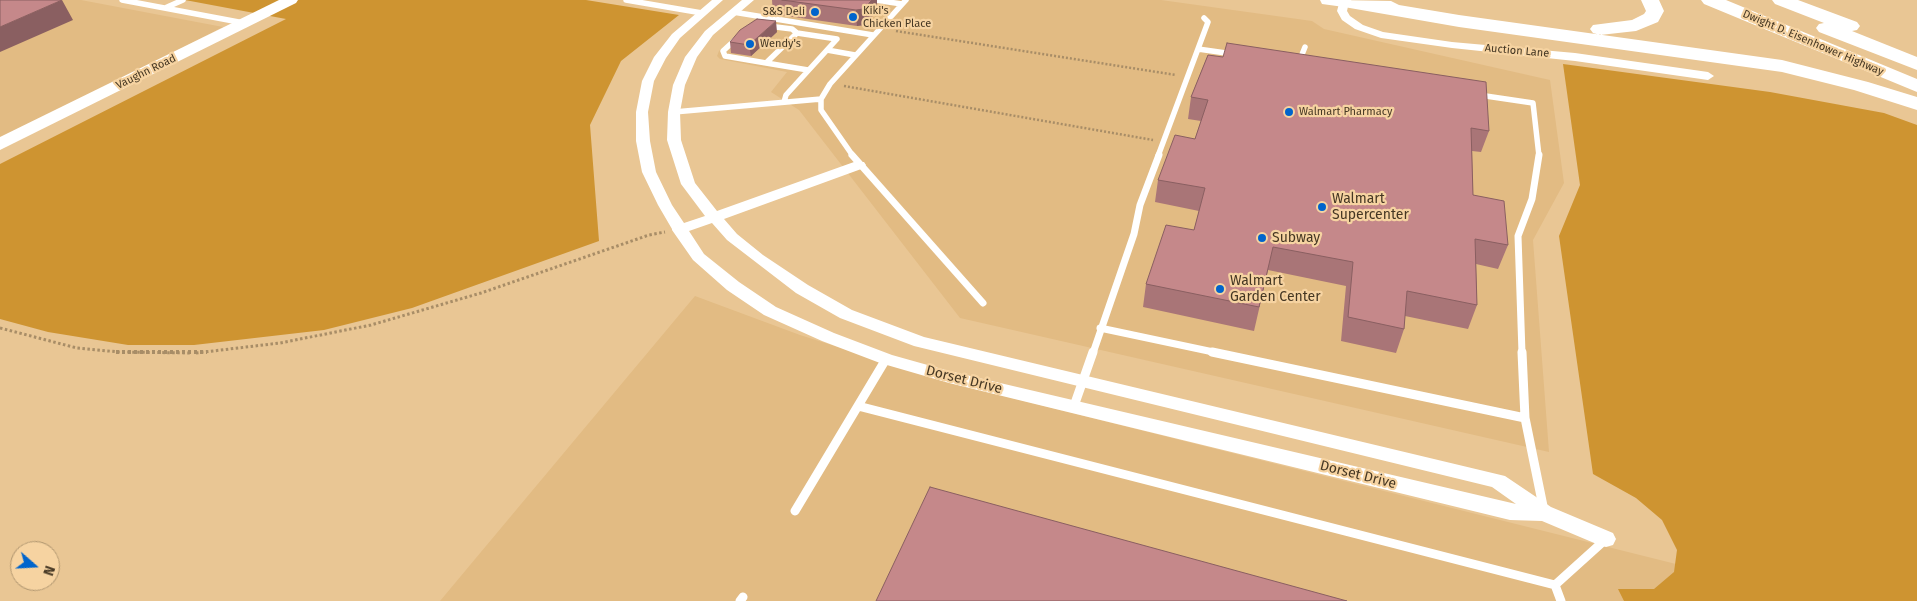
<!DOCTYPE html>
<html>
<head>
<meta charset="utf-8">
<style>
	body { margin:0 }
	#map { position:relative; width:1917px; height:601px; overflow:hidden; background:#e9c694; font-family:"Fira Sans",sans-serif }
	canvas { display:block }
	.north { position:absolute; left:10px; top:541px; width:50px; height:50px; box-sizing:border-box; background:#f6d3a1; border:1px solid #af956f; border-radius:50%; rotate:109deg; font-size:14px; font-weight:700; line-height:20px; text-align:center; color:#453723 }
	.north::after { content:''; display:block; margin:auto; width:18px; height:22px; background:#0064cc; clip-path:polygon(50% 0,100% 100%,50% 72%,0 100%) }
</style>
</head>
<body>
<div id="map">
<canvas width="1917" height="601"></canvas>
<div class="north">N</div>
</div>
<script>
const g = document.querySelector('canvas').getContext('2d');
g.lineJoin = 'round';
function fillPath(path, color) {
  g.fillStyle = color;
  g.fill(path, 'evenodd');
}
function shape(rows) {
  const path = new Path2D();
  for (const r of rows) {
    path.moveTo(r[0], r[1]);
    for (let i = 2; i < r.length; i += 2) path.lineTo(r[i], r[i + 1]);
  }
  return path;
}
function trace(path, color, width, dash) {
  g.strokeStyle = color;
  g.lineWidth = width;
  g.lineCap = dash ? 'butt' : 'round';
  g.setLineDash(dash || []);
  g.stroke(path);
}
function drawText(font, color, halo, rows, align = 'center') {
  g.font = font + ' "Fira Sans",sans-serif';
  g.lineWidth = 4.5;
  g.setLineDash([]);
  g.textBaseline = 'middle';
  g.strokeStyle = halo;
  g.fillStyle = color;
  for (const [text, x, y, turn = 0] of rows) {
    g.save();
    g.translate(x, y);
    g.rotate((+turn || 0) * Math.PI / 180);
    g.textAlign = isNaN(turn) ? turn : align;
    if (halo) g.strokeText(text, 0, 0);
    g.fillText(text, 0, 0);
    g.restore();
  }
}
fillPath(shape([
	[0,0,81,0,223,27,0,139],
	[776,0,1161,0,1312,21,1324,29,1550,80,1564,183,1533,240,1549,452,960,318,799,110,771,92,787,72,720,59,717,56,719,51],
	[695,296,800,335,952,383,1696,569,1704,601,440,601]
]), '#e2bb83');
fillPath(shape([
	[185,0,586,0,679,15,621,61,590,125,599,241,412,308,324,330,194,345,128,345,48,332,0,319,0,164,286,19],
	[1563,64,1770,92,1884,113,1917,125,1917,601,1624,601,1618,589,1654,589,1674,572,1677,550,1662,520,1636,498,1593,474,1559,236,1580,185]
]), '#ce9431');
trace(shape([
	[896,31,1176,75],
	[844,86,1153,140]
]), '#a88d67', 2.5, [2, 2]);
trace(shape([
	[0,328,77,348,119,352,192,353],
	[196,353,280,343,371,325,481,293,649,235,665,232]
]), '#a88d67', 3, [2.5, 2.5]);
trace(shape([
	[116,352,207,352]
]), '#a88d67', 4, [3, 3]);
trace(shape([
	[122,0,244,23],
	[626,0,702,13],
	[875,0,902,4],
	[165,8,183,0],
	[733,12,873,35],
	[768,26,792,29,797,33],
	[736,39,723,51,725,56,766,63],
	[1198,49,1233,54],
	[1299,62,1305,47],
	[808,70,766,63,797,33,837,39,827,50],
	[1479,95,1533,103,1539,156],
	[784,102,786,95,827,50,855,55],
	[674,112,821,99],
	[853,156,821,110,821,99,830,84,906,0],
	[1158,156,1208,22,1204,18]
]), '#fff', 5.5);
trace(shape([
	[852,155,983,303],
	[1100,328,1218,353],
	[1093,353,1134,234,1140,205,1159,155],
	[1522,353,1518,236,1532,199,1539,155]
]), '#fff', 7);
trace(shape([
	[1212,352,1525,418],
	[1522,352,1525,418,1544,511],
	[858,406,1555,585],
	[1074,406,1093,352],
	[795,511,886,359],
	[1555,585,1606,539],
	[1555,585,1561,601],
	[740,601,743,597]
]), '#fff', 9);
fillPath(shape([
	[712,0,723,0,680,38,666,58,654,81,648,112,650,141,656,172,672,205,684,223,705,216,681,184,667,140,668,112,673,85,685,57,705,31,742,0,754,0,713,35,697,57,685,85,680,112,681,140,695,183,717,211,854,162,864,162,866,165,864,168,724,219,737,234,763,255,808,285,852,310,924,337,1505,476,1551,507,1613,533,1616,539,1613,545,1606,547,1599,545,1542,521,1510,520,949,383,880,363,822,341,764,315,727,290,693,260,672,230,672,229,658,205,642,172,636,141,636,112,642,81,654,57,672,34,712,0],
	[712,223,727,240,796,293,840,318,914,346,1492,487,1516,504,949,371,892,355,834,333,776,307,739,282,704,254,689,231,712,223],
	[1340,0,1348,0,1349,2,1347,11,1350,16,1363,25,1383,32,1452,42,1575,53,1708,72,1714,76,1708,80,1575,61,1452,48,1381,38,1355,29,1342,20,1337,11,1340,0]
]), '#fff');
fillPath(shape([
	[279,0,298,0,296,3,0,150,0,137,279,0]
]), '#fff');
fillPath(shape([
	[1320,0,1351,0,1352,2,1350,6,1344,7,1322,4,1320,0]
]), '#fff');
fillPath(shape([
	[1336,0,1391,1,1399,5,1459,15,1782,60,1868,82,1917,97,1917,110,1854,90,1782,72,1459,27,1344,7,1338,6,1335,2,1336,0],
	[1641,0,1659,0,1664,11,1658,22,1636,31,1600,35,1593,33,1590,29,1593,25,1632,20,1644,14,1646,11,1641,0],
	[1701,0,1726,0,1917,79,1917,92,1704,4,1701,0],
	[1772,0,1798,0,1857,22,1860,26,1857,30,1852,31,1917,57,1917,70,1819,32,1816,28,1819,24,1824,23,1775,4,1772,0]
]), '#fff');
fillPath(shape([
	[772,0,877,0,877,11,864,25,857,26,773,14],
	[777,32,751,56,731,53,730,42],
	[1208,55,1489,131,1481,152,1472,151,1473,195,1508,245,1498,269,1476,264,1477,305,1468,329,1405,316,1404,329,1396,353,1341,341,1346,286,1268,270,1254,331,1143,307,1146,284,1194,230,1199,211,1155,202,1158,180,1195,139,1201,121,1188,119,1191,97]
]), '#a97577');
fillPath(shape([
	[62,0,73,20,0,52,0,27],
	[872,0,877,0,877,11,864,25,857,26,856,10],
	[776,21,777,32,751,56,749,45]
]), '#8a5f61');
const building = shape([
	[0,0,62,0,0,27,0,0],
	[782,0,872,0,863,9,856,10,782,0],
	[757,19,776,21,749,45,730,42,740,30,757,19],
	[1227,43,1486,82,1489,131,1471,128,1473,195,1504,201,1508,245,1475,239,1477,305,1407,291,1404,329,1348,317,1353,262,1273,247,1259,307,1146,284,1166,225,1194,230,1205,188,1158,180,1175,135,1195,139,1208,100,1191,97,1208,55,1223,57,1227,43],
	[930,487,1347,601,876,601,930,487]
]);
fillPath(building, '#c5888a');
trace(building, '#8a5f61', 1);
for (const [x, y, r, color] of [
	[815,12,5,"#0064cc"],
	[853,17,5,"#0064cc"],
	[750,44,5,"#0064cc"],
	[1289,112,5,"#0064cc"],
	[1322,207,5,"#0064cc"],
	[1262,238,5,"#0064cc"],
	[1220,289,5,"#0064cc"]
]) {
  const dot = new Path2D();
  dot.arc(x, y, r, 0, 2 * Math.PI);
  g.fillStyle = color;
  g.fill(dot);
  trace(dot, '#f6d3a1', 2);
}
drawText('11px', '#453723', '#f6d3a1', [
	["Kiki's",863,11],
	["Chicken Place",863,24],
	["S&S Deli",805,12,"right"],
	["Wendy's",760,44],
	["Walmart Pharmacy",1299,112]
], 'left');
drawText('11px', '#453723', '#f6d3a1', [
	["Dwight D. Eisenhower Highway",1813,43,23],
	["Auction Lane",1517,51,5],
	["Vaughn Road",146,72,-26]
]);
drawText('14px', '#453723', '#f6d3a1', [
	["Walmart",1332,199],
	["Supercenter",1332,215],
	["Subway",1272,238],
	["Walmart",1230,281],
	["Garden Center",1230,297]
], 'left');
drawText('14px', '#453723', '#f6d3a1', [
	["Dorset Drive",964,380,14],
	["Dorset Drive",1358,475,14]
]);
</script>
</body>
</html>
